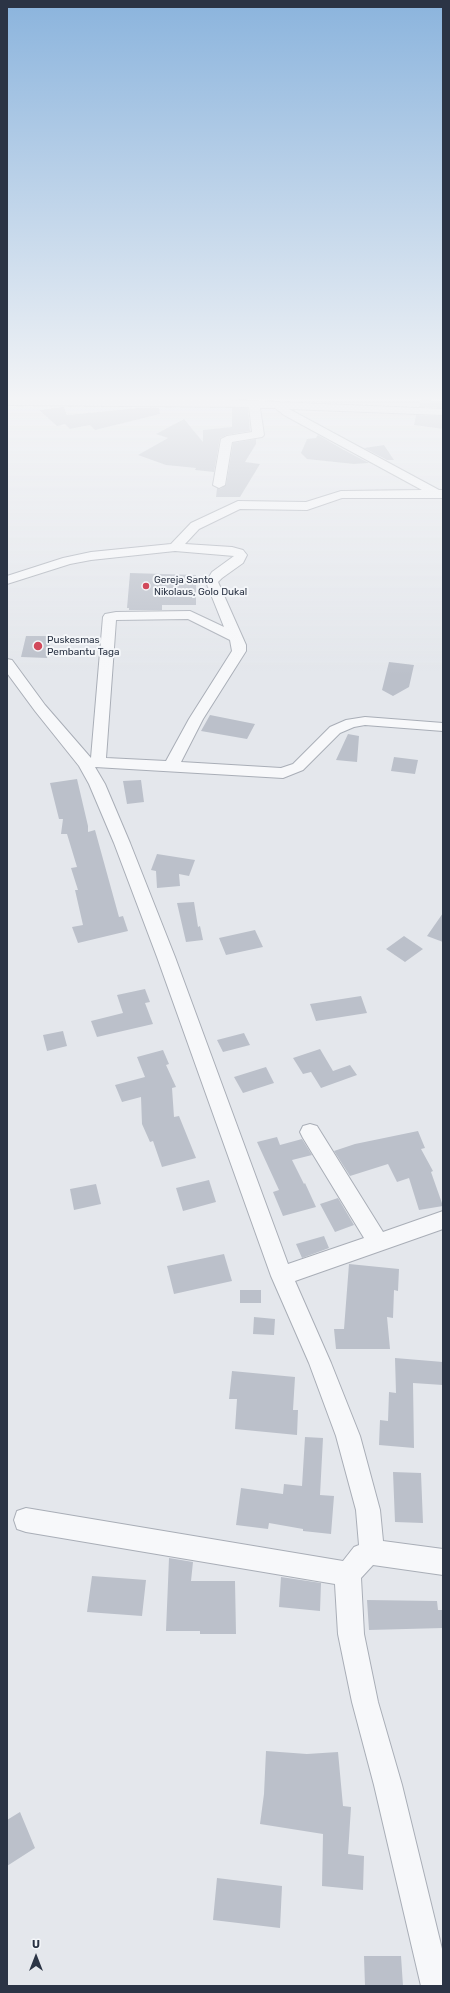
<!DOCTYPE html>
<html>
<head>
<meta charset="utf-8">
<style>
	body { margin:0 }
	#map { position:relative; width:450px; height:1993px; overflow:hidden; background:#e4e7ec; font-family:Rubik,sans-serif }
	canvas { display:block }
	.frame { position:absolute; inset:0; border:8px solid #2b3445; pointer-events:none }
	.north { position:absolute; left:16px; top:1937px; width:40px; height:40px; -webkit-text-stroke:3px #f4f6f9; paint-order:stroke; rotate:0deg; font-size:11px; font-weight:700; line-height:16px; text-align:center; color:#2b3445 }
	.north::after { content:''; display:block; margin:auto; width:14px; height:18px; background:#2b3445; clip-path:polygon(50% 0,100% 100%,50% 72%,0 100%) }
</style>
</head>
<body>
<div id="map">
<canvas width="450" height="1993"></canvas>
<div class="frame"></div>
<div class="north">U</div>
</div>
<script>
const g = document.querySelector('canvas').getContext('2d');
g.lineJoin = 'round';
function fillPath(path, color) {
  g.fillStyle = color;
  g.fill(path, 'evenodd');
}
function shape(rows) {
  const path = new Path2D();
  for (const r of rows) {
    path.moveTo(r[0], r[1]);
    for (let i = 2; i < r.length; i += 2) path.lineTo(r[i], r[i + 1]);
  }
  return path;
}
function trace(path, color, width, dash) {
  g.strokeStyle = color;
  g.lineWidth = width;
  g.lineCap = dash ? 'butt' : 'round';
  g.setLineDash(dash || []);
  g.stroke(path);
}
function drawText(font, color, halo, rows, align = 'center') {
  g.font = font + ' Rubik,sans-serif';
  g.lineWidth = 4;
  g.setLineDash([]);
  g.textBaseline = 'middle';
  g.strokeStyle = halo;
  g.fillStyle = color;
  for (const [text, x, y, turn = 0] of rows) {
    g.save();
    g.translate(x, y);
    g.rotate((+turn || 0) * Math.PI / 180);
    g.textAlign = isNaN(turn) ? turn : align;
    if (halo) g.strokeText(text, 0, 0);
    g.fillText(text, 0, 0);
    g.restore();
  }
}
fillPath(shape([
	[422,397,430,397,431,401,443,401,443,408,419,407],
	[64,407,67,415,139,408,159,408,160,414,95,430,90,425,70,429,65,424,57,426,39,410],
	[232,408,248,408,250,431,227,435,220,438,214,472,195,470,196,468,166,465,138,455,168,438,156,434,184,419,203,442,203,430,232,427],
	[416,415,443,416,443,429,414,425],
	[318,435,344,450,369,463,354,464,307,459,301,453,307,439,316,438],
	[256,439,256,444,245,462,260,464,240,497,216,497,217,488,220,489,226,485,233,443],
	[384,445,394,460,387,460,364,448],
	[130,573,196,575,196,605,162,605,162,610,129,610,129,608,127,608],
	[26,636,52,636,47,658,21,657],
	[389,662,414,665,409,687,393,696,382,690],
	[210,715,255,724,247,739,201,731],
	[348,734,359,736,357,762,336,760],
	[394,757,418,760,415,774,391,771],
	[77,779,88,826,88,832,95,830,119,917,123,916,128,931,78,943,72,927,83,925,75,890,78,890,71,868,77,867,67,834,61,834,63,819,59,819,50,783],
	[141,780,144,802,127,804,123,781],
	[157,854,195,860,189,876,179,874,180,886,157,888,156,871,151,870],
	[194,902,198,927,200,926,203,940,186,942,177,903],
	[443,913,443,942,427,936],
	[255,930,263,947,226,955,219,938],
	[404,936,423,949,405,962,386,949],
	[145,989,150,1002,145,1003,153,1024,97,1037,91,1021,123,1013,117,995],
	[361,996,367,1013,316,1021,310,1004],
	[63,1031,67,1046,47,1051,43,1035],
	[244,1033,250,1045,223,1052,217,1040],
	[320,1049,333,1071,350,1065,357,1075,321,1088,311,1072,303,1074,293,1058],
	[163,1050,169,1064,166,1065,176,1087,172,1088,174,1117,179,1116,196,1158,162,1167,153,1141,150,1142,142,1124,141,1097,122,1102,115,1085,145,1077,137,1057],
	[266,1067,274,1083,243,1093,234,1077],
	[418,1131,425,1148,421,1149,433,1171,431,1172,443,1206,419,1210,409,1178,397,1182,388,1164,350,1176,334,1151,355,1144],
	[277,1137,280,1145,302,1139,312,1155,292,1160,304,1184,305,1183,316,1207,283,1216,273,1192,279,1190,257,1142],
	[209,1180,216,1202,183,1211,176,1188],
	[96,1184,101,1204,74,1210,70,1189],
	[338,1198,354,1225,335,1232,320,1204],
	[324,1236,329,1248,302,1258,296,1244],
	[224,1254,232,1281,174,1294,167,1266],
	[349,1264,399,1269,398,1291,394,1290,393,1318,387,1317,390,1349,336,1349,334,1329,344,1329],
	[240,1290,261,1290,261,1303,240,1303],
	[254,1317,275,1319,274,1335,253,1334],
	[395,1358,443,1362,443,1385,413,1383,414,1448,379,1445,380,1420,388,1421,389,1392,396,1393],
	[232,1371,295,1377,293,1410,298,1410,297,1435,235,1429,237,1399,229,1399],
	[305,1437,323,1438,320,1495,334,1496,331,1534,303,1531,303,1529,269,1523,268,1529,236,1525,241,1488,283,1494,284,1484,302,1486],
	[393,1472,421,1473,423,1523,395,1522],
	[169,1558,193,1562,191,1581,235,1581,236,1634,200,1634,200,1631,166,1631],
	[92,1576,146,1580,142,1616,87,1612],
	[281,1577,321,1583,320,1611,279,1607],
	[367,1600,437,1601,438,1610,443,1610,443,1628,369,1630],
	[266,1751,307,1754,338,1752,343,1806,351,1807,348,1854,364,1856,363,1890,322,1886,323,1834,260,1824,264,1794],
	[20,1812,35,1848,7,1866,7,1820],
	[217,1878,282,1886,280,1928,213,1920],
	[364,1956,401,1956,403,1986,365,1986]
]), '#bbc0ca');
const minor = shape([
	[7,399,227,400,443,409,443,415,289,409,439,490,443,490,443,498,342,498,307,510,240,509,199,529,185,544,232,547,243,550,247,555,243,563,222,578,218,582,246,645,246,651,203,719,181,762,281,768,293,764,330,727,346,720,365,717,443,723,443,731,365,725,354,727,340,733,303,770,283,778,95,767,105,784,130,843,175,957,288,1264,364,1238,303,1138,300,1132,303,1126,310,1124,317,1126,383,1232,443,1211,443,1229,295,1281,331,1363,360,1436,380,1510,383,1541,443,1549,443,1575,373,1565,361,1578,364,1634,378,1702,402,1785,443,1953,443,1986,421,1986,374,1785,352,1702,338,1634,335,1584,26,1532,17,1529,14,1520,17,1511,26,1508,343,1561,354,1547,359,1545,356,1510,336,1436,309,1363,271,1276,157,957,114,843,89,784,79,766,35,711,7,673,7,659,12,660,45,705,91,758,103,617,105,614,116,612,190,611,224,627,206,582,212,572,234,556,175,551,91,560,70,564,7,584,7,576,63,558,91,552,171,544,191,523,238,501,306,502,341,491,422,490,284,415,275,408,260,408,264,435,262,437,232,442,225,485,219,488,213,485,221,439,227,436,252,432,249,407,7,405,7,399],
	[188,619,230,640,232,651,189,719,166,761,106,758,116,620,188,619]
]);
trace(minor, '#a9aeb7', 2);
fillPath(minor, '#f7f8fa');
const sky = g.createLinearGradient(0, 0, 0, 676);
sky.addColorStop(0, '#8bb4dd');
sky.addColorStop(0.59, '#f3f4f6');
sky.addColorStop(1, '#f3f4f600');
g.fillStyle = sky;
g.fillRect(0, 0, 450, 676);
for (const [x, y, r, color] of [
	[146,586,4,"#d1495b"],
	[38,646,5,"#d1495b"]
]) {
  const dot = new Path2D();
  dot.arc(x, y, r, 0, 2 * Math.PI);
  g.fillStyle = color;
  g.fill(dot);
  trace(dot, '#f4f6f9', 1.5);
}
drawText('10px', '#2b3445', '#f4f6f9', [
	["Gereja Santo",154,580],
	["Nikolaus, Golo Dukal",154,592],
	["Puskesmas",47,640],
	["Pembantu Taga",47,652]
], 'left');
</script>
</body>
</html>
